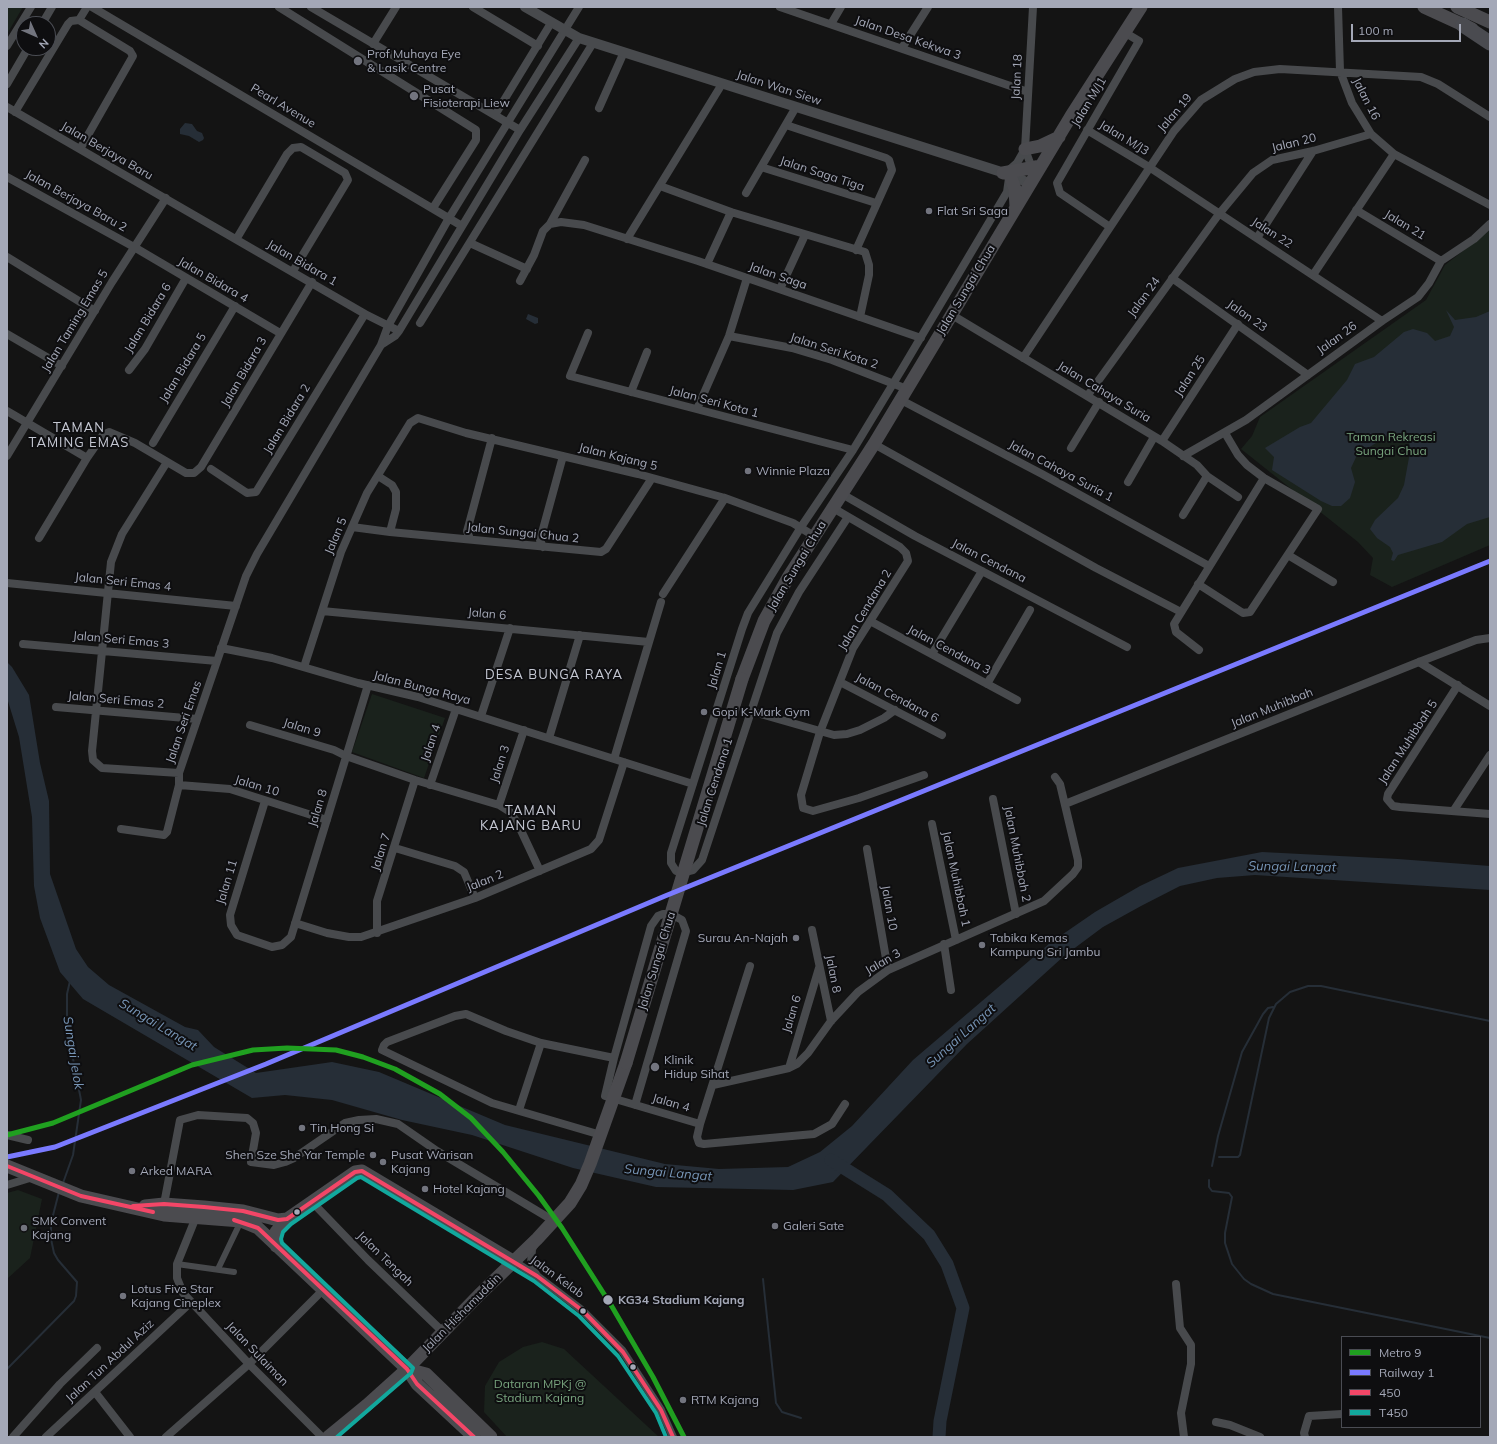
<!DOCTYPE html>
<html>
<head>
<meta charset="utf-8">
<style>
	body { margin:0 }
	#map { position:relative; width:1497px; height:1444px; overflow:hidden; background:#141414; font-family:Mulish,sans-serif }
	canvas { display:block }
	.frame { position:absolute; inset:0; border:8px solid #a4a8b7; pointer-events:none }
	.legend { position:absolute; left:1341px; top:1336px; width:140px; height:92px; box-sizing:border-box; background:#0e0e10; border:1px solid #4a4c53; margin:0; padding:5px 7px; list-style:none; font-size:12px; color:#a4a8b7 }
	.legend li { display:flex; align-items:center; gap:8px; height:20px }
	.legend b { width:20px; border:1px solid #4a4c53 }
	.north { position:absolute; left:16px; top:16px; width:40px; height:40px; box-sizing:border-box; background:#0e0e10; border:1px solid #4a4c53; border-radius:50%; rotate:135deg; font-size:11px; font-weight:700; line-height:16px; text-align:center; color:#a4a8b7 }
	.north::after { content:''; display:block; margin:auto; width:14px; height:18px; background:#72747e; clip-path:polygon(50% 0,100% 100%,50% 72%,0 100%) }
	.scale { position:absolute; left:1351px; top:24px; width:110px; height:18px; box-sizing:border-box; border:2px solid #a4a8b7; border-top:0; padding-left:5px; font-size:12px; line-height:14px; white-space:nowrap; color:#a4a8b7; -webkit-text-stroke:3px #0e0e10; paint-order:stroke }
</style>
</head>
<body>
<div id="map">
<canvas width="1497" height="1444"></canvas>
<div class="frame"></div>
<ul class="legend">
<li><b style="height:5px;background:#20a020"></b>Metro 9</li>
<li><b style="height:5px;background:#7a7aff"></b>Railway 1</li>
<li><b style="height:5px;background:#f34667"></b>450</li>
<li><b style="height:5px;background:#12a89d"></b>T450</li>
</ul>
<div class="north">N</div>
<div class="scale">100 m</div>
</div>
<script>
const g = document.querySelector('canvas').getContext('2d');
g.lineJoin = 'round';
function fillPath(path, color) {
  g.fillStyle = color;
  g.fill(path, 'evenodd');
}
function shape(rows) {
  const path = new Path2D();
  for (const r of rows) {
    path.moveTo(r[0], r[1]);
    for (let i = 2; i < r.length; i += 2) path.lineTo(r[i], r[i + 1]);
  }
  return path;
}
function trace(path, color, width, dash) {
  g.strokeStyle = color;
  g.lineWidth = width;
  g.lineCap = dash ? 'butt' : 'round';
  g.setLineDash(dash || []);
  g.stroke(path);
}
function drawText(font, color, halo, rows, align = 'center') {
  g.font = font + ' Mulish,sans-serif';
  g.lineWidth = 4;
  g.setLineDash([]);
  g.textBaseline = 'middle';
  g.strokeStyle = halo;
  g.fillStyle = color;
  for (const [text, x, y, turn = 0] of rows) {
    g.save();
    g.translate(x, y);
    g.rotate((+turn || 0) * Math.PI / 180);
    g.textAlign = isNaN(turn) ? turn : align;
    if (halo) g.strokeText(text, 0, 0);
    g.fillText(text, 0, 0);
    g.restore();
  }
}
fillPath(shape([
	[7,7,23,7,7,34],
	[1490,230,1490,545,1392,587,1370,575,1373,558,1358,542,1241,449,1252,436,1260,417,1426,300,1445,265],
	[372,694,445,718,424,778,352,752],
	[18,1190,42,1199,30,1258,7,1279,7,1193],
	[542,1342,564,1349,659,1437,507,1437,484,1412,485,1386,499,1362,523,1347]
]), '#1a221c');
fillPath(shape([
	[185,123,192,124,197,131,202,133,204,138,203,140,199,142,189,136,180,134,180,129],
	[1446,310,1455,320,1476,317,1490,311,1490,517,1467,524,1442,542,1398,555,1394,561,1391,560,1393,553,1390,547,1377,538,1370,529,1375,520,1398,498,1404,485,1410,452,1409,437,1399,433,1387,436,1357,455,1351,468,1355,482,1350,498,1341,506,1332,506,1321,501,1272,470,1274,457,1265,448,1300,427,1311,423,1347,380,1355,364,1374,357,1404,332,1413,329,1427,333,1435,341,1450,336,1454,327],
	[528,314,538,318,538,323,535,324,526,319],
	[7,662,12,667,29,695,40,763,49,801,50,874,76,949,88,967,109,985,185,1027,198,1030,214,1047,256,1073,332,1062,379,1072,505,1125,665,1164,719,1169,788,1167,820,1152,852,1126,913,1060,1050,943,1095,912,1140,886,1178,868,1262,852,1398,859,1490,866,1490,890,1255,875,1217,878,1180,886,1141,906,1103,927,1064,956,967,1044,833,1182,793,1190,656,1187,573,1168,472,1135,402,1120,332,1100,285,1095,252,1098,83,999,60,972,40,918,34,886,32,817,19,737,7,698]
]), '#262e37');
trace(shape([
	[1219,1157,1238,1157,1240,1155,1269,1018,1276,1004,1290,992,1308,986,1321,986,1490,1021],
	[1212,1166,1218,1136,1242,1052,1263,1014,1268,1008,1273,1007],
	[1209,1180,1209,1187,1212,1191,1229,1193,1232,1197,1225,1233,1225,1243,1232,1264,1244,1279,1251,1284,1273,1294,1490,1338],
	[63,1183,73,1155,81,1100,67,1028,67,994,70,981],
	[763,1279,776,1403,782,1412,801,1418],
	[7,1369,74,1301,76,1296,77,1282,58,1260,54,1253,51,1239,51,1223,59,1192]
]), '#262e37', 2);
trace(shape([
	[831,1160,887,1195,929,1235,947,1264,963,1308,940,1421,939,1437]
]), '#262e37', 13);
trace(shape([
	[177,1264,234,1272],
	[218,1269,241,1221]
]), '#484a4d', 6);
trace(shape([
	[92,7,462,226],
	[279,7,476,130,476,140,433,208],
	[311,7,520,130],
	[473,7,538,46],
	[780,7,1028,92],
	[1338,7,1340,71,1352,103,1371,134,1394,154,1490,205],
	[79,20,87,7],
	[42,24,52,7],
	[831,24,841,7],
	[373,44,396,7],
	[7,46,31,7],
	[902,48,928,7],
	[7,84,28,48],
	[7,107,365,314,399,331],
	[599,108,624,52],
	[15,112,68,24,71,21,79,20,130,51,133,56,80,149],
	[495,115,551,23],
	[786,125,886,158,889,160,892,170,856,250],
	[1087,130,1149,167,1382,321],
	[761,167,876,203],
	[1009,170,1017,163,1025,149],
	[1033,171,1025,149,1033,7],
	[7,177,134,247,280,333],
	[660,186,731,212,865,252,869,265,869,275,860,317],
	[746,193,796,107],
	[1356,210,1441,261],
	[550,224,585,160],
	[1110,227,1060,193,1057,183,1139,41,1124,32],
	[237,238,287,154,293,148,301,147,345,173,348,180,293,271],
	[1257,238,1313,151],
	[627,239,722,84],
	[470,243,527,269],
	[7,257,95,311],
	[707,264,731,212],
	[1313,275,1394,154],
	[1172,278,1308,375],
	[520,281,534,255,543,231,550,224,561,222,584,225,698,261,921,338],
	[780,289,805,235],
	[952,315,1162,441,1197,465,1207,476,1238,497],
	[420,323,593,43],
	[588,333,570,376,853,450],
	[7,334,62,366],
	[729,336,792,348,832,360,907,389],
	[381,345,395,336,399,331,520,130,579,38],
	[1023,358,1174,131,1201,100,1235,79,1254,72,1280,69,1421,77,1438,84,1490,117],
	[129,370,145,349,186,278],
	[631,392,647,352],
	[1088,395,1219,214,1253,173,1272,160,1313,151,1371,134],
	[901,400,1042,474,1209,566],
	[697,409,729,336,747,278],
	[7,411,87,458],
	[1162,441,1238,324],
	[153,443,235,306],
	[874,444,1096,568,1181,612],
	[1071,448,1099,402],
	[7,456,112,282,166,198],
	[1183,456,1246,420,1382,321,1418,297,1429,283,1441,261,1474,239,1490,224],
	[167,462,122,534,111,562,92,751,93,760,102,768,179,773],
	[211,469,247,493,256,492,365,314],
	[378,476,392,485,396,492,396,509,390,532],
	[1128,482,1154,437],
	[842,494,915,536,1127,647],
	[833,508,900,547,906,553,908,561,853,648,820,732,801,795,803,808,813,811,859,798,924,775],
	[1183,515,1207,476],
	[848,517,799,592,777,633,702,860,693,870,685,872,676,871,671,863,671,853,742,629,748,613,801,527,853,450,902,369,1007,192,1009,178],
	[352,527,390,532,601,552,606,549,652,478],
	[39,538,87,458,103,435,109,432,135,443,186,473,194,473,201,467,312,282],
	[470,539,467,531,469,524,492,438],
	[543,547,540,540,563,456],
	[1288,555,1333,582],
	[7,583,236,606],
	[1198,584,1243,613,1250,612,1318,509,1264,478,1247,465,1238,455,1225,433],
	[663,594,725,498],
	[322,611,649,642],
	[870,621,1017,700],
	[23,644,217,661],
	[221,648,272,658,358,683,418,697,693,784],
	[1199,650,1176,632,1174,624,1264,478],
	[932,654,982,571],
	[1419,662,1490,706],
	[304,667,341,552,367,493,410,423,418,418,466,433,638,474,725,498,793,523,814,536],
	[840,682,942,735],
	[987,684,1030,610],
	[1458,685,1388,794,1387,799,1393,806,1400,807,1490,814],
	[56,707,197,719],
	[750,711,834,735,847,734,860,730,884,718,895,710],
	[481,716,510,628],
	[250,725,334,750,346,756,415,780,499,805,510,812,518,824,540,871],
	[549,738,580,635],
	[614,759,661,602],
	[179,785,230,789,327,820],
	[430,785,456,709],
	[993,799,1016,914],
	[265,801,230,915,231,925,237,935,272,947,282,945,291,937,368,685],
	[1065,804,1419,662,1476,640,1490,638],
	[499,805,524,730],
	[1454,810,1490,755],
	[932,824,956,940],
	[121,829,164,835,167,832,179,785,179,773,246,576,257,554,381,345,388,326,449,218,579,7],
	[395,848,455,866,464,872,475,898],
	[867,849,888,970],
	[295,923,327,933,349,937,361,937,475,898,591,849,599,840,624,762],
	[812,930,831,1021],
	[377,933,377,901,415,780],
	[944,944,951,990],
	[750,966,700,1124,697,1137,699,1143,704,1144,814,1134,832,1124,845,1104],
	[789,1068,819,968],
	[713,1085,789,1068,797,1064,808,1053,831,1021,858,992,888,970,1044,901,1073,874,1078,867,1078,860,1060,784,1055,777],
	[635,1105,686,931,682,920,671,914,663,914,658,916,651,926,614,1058,605,1096,700,1124],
	[519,1110,541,1043],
	[7,1135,28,1140],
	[601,1135,492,1103,382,1050,384,1045,387,1042,455,1016,466,1014,506,1031,541,1043,614,1058],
	[7,1185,33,1177],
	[312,1202,368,1260,443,1332],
	[164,1204,180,1120,198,1115,247,1118,253,1123,256,1133,251,1162,274,1165,285,1162,294,1158,345,1123,359,1120,376,1119,398,1124,437,1151,554,1221],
	[196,1217,177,1264,177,1278,183,1293,249,1364,322,1437],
	[535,1244,532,1249,531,1264,537,1276],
	[513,1261,537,1276,583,1311,622,1350,661,1410,673,1437],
	[1176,1284,1180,1328,1191,1345,1191,1364,1181,1413,1184,1437],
	[95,1392,130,1437],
	[1216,1422,1230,1425,1260,1437],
	[13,1437,60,1384,97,1348],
	[46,1437,190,1303],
	[166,1437,249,1364,323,1290],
	[1305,1437,1304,1433,1309,1416,1342,1414]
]), '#484a4d', 8);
trace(shape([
	[525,7,579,38,1014,176,1030,184]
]), '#484a4d', 10);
trace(shape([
	[1424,7,1472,29],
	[1457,7,1490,22],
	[1025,149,1040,146,1059,137],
	[1003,173,1041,166],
	[1010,175,1015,189,1016,207],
	[742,679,764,621,789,576,874,444,1071,116,1141,7],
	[7,1166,81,1196,164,1215,241,1221,258,1228,407,1369,417,1384,474,1437],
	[145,1206,164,1204,204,1207,243,1211,278,1220,287,1219],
	[276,1246,276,1232,287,1219,355,1172,362,1171,513,1261],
	[407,1369,426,1374,491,1437],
	[328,1437,367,1405,407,1369,479,1295,537,1239,570,1203,581,1185,590,1164,626,1063]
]), '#4b4b4f', 13);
trace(shape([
	[1463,25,1490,43]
]), '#4a4b50', 15);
trace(shape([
	[626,1063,742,679]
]), '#4b4b4f', 13);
trace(shape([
	[7,1166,81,1196,153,1212],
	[133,1206,164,1204,204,1207,243,1211,278,1220,287,1219,355,1172,362,1171,537,1276,583,1311,623,1352,661,1410,673,1437],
	[234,1220,258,1228,407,1369,417,1384,474,1437]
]), '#f34667', 4);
trace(shape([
	[337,1437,411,1373,413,1368,282,1243,281,1239,283,1232,291,1224,357,1178,361,1177,534,1281,579,1316,618,1356,656,1413,666,1437]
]), '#12a89d', 4);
trace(shape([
	[7,1157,55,1147,266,1064,665,896,1490,561]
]), '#7a7aff', 5);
trace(shape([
	[7,1135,53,1123,192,1065,253,1050,287,1048,336,1050,363,1057,395,1069,440,1094,471,1118,503,1152,539,1196,562,1228,611,1305,653,1377,684,1437]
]), '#20a020', 5);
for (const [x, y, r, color] of [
	[358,61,5,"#72747e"],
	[414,96,5,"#72747e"],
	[929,211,4,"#72747e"],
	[748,471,4,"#72747e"],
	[704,712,4,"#72747e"],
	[796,938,4,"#72747e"],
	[982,945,4,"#72747e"],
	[655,1067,5,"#72747e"],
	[302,1128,4,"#72747e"],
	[373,1155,4,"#72747e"],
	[383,1162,4,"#72747e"],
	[132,1171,4,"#72747e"],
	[425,1189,4,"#72747e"],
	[297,1212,3.5,"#a4a8b7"],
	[775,1226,4,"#72747e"],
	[24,1228,4,"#72747e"],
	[123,1296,4,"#72747e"],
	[608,1300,5.5,"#a4a8b7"],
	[583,1311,3.5,"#a4a8b7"],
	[633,1367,3.5,"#a4a8b7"],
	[683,1400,4,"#72747e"]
]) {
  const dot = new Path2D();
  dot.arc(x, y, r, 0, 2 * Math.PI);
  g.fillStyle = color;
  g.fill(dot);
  trace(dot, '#0e0e10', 1.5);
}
drawText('12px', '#a4a8b7', '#0e0e10', [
	["Jalan Desa Kekwa 3",908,38,19],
	["Jalan 18",1017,77,-87],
	["Jalan Wan Siew",779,88,18],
	["Jalan 16",1366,99,63],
	["Jalan M/J1",1089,102,-59],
	["Pearl Avenue",283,106,31],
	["Jalan 19",1175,113,-50],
	["Jalan M/J3",1124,138,31],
	["Jalan 20",1294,143,-14],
	["Jalan Berjaya Baru",107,151,30],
	["Jalan Saga Tiga",822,174,18],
	["Jalan Berjaya Baru 2",76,201,29],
	["Jalan 21",1405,225,31],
	["Jalan 22",1272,233,33],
	["Jalan Bidara 1",302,263,30],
	["Jalan Saga",778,276,19],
	["Jalan Bidara 4",213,280,30],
	["Jalan Sungai Chua",966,290,-59],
	["Jalan 24",1144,297,-54],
	["Jalan 23",1247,316,35],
	["Jalan Bidara 6",148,318,-59],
	["Jalan Taming Emas 5",75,321,-59],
	["Jalan 26",1337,338,-36],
	["Jalan Seri Kota 2",834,351,18],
	["Jalan Bidara 5",183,368,-59],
	["Jalan Bidara 3",244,372,-60],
	["Jalan 25",1190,376,-57],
	["Jalan Cahaya Suria",1104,392,31],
	["Jalan Seri Kota 1",714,402,15],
	["Jalan Bidara 2",287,419,-59],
	["Jalan Kajang 5",618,457,14],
	["Jalan Cahaya Suria 1",1061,471,28],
	["Jalan Sungai Chua 2",523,533,6],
	["Jalan 5",336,536,-67],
	["Jalan Cendana",989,561,27],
	["Jalan Sungai Chua",797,566,-59],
	["Jalan Seri Emas 4",123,582,6],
	["Jalan Cendana 2",865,610,-59],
	["Jalan 6",487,614,5],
	["Jalan Seri Emas 3",121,640,5],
	["Jalan Cendana 3",949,650,28],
	["Jalan 1",717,670,-73],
	["Jalan Bunga Raya",422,688,15],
	["Jalan Cendana 6",897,698,28],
	["Jalan Seri Emas 2",116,700,5],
	["Jalan Muhibbah",1272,708,-22],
	["Jalan Seri Emas",184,722,-71],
	["Jalan 9",302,728,17],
	["Jalan Muhibbah 5",1408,742,-57],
	["Jalan 4",431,743,-71],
	["Jalan 3",500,764,-72],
	["Jalan Cendana 1",715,782,-72],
	["Jalan 10",257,786,17],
	["Jalan 8",318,808,-73],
	["Jalan 7",381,852,-72],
	["Jalan Muhibbah 2",1017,854,79],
	["Jalan Muhibbah 1",956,879,78],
	["Jalan 2",485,881,-22],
	["Jalan 11",227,882,-73],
	["Jalan 10",889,908,80],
	["Jalan Sungai Chua",657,961,-73],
	["Jalan 3",883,962,-30],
	["Jalan 8",833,974,79],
	["Jalan 6",792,1014,-73],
	["Jalan 4",671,1103,16],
	["Jalan Tengah",385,1259,44],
	["Jalan Kelab",557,1277,36],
	["Jalan Hishamuddin",462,1313,-45],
	["Jalan Sulaiman",257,1354,46],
	["Jalan Tun Abdul Aziz",110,1361,-43]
]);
drawText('12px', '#a4a8b7', '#0e0e10', [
	["Prof Muhaya Eye",367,54],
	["& Lasik Centre",367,68],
	["Pusat",423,89],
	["Fisioterapi Liew",423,103],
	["Flat Sri Saga",937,211],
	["Winnie Plaza",756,471],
	["Gopi K-Mark Gym",712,712],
	["Surau An-Najah",788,938,"right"],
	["Tabika Kemas",990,938],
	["Kampung Sri Jambu",990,952],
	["Klinik",664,1060],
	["Hidup Sihat",664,1074],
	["Tin Hong Si",310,1128],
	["Shen Sze She Yar Temple",365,1155,"right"],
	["Pusat Warisan",391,1155],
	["Kajang",391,1169],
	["Arked MARA",140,1171],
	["Hotel Kajang",433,1189],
	["SMK Convent",32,1221],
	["Kajang",32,1235],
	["Galeri Sate",783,1226],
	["Lotus Five Star",131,1289],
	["Kajang Cineplex",131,1303],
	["RTM Kajang",691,1400]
], 'left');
drawText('12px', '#78a47e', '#0e0e10', [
	["Taman Rekreasi",1391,437],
	["Sungai Chua",1391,451],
	["Dataran MPKj @",540,1384],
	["Stadium Kajang",540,1398]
]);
drawText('bold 12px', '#a4a8b7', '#0e0e10', [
	["KG34 Stadium Kajang",618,1300]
], 'left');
g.letterSpacing = '1px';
drawText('13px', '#c5c8d3', '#0e0e10', [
	["TAMAN",79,428],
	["TAMING EMAS",79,443],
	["DESA BUNGA RAYA",554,675],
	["TAMAN",531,811],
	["KAJANG BARU",531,826]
]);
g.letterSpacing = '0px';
drawText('italic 13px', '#7795b6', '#0e0e10', [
	["Sungai Langat",1292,867,1],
	["Sungai Langat",158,1025,31],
	["Sungai Langat",961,1036,-42],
	["Sungai Jelok",73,1053,81],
	["Sungai Langat",668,1173,5]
]);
</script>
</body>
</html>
